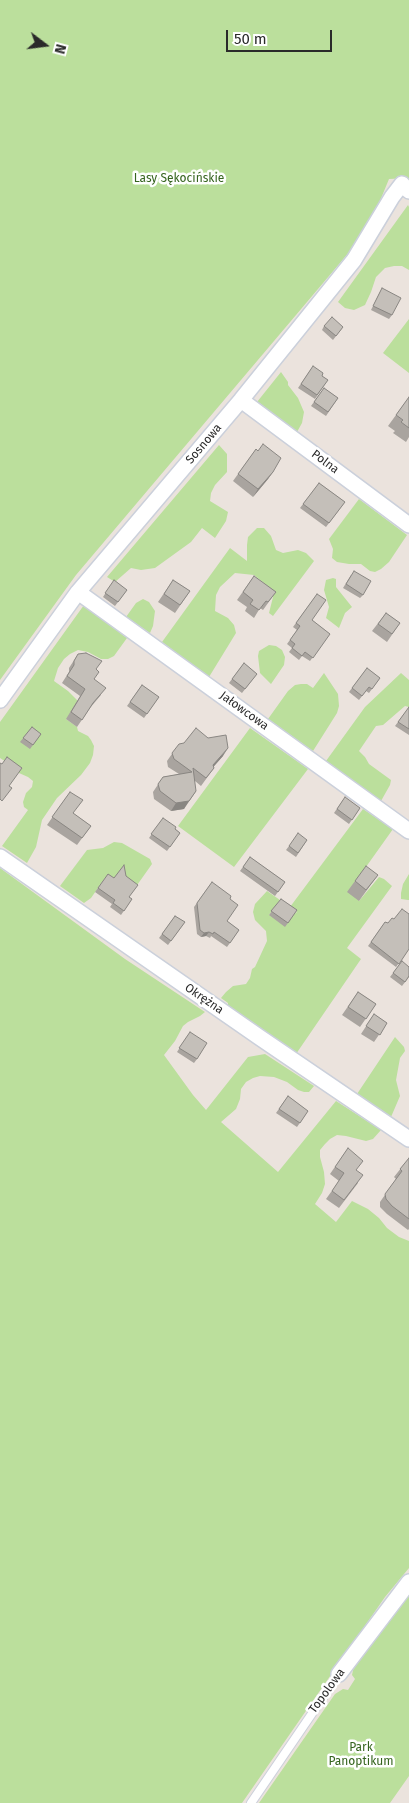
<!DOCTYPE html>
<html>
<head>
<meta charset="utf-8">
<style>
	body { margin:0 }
	#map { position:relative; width:409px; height:1803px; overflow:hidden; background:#ebe3dd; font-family:"Fira Sans",sans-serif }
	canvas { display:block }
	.north { position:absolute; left:20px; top:20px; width:50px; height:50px; -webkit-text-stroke:4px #fff; paint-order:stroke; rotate:105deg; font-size:14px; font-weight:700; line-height:20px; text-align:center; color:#2a2a2a }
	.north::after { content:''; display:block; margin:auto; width:18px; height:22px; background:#2a2a2a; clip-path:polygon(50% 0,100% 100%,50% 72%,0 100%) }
	.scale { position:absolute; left:226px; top:30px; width:106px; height:22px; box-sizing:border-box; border:2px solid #2a2a2a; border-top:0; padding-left:6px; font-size:15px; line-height:18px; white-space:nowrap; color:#2a2a2a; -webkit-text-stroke:4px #fff; paint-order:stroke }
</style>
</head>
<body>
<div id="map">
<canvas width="409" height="1803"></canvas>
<div class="north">N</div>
<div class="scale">50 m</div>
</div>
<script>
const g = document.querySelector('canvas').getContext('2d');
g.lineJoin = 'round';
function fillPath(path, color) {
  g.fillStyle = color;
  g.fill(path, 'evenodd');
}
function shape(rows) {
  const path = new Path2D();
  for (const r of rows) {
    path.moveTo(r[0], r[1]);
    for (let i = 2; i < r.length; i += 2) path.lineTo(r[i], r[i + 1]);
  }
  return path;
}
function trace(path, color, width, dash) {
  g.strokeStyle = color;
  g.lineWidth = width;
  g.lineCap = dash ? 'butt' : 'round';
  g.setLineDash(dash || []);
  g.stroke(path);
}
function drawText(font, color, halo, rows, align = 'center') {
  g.font = font + ' "Fira Sans",sans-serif';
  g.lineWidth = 5;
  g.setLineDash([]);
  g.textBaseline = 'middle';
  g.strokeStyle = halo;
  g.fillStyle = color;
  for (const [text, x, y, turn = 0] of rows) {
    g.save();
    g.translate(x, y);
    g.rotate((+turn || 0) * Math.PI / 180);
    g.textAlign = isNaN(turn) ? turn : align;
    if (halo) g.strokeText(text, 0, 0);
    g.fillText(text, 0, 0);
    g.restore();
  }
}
fillPath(shape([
	[0,0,409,0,409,178,389,179,375,213,362,237,76,575,0,680],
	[408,205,409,207,409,270,402,266,394,266,385,268,376,277,371,292,365,305,354,310,345,308,338,302],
	[409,319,409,373,383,353],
	[281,372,288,382,288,385,298,398,304,412,302,423,297,432,257,402],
	[219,445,227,454,227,472,215,485,211,493,210,501,228,512,226,521,215,538,202,528,191,542,155,568,141,570,131,568,115,582,107,577],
	[359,499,407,535,389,562,381,569,375,572,370,571,361,564,349,564,337,562,332,558,333,549,329,539],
	[257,528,264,528,271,536,276,550,283,553,298,550,306,553,314,561,273,616,269,613,273,597,270,588,254,575,235,573,220,587,216,595,215,611,228,618,234,625,236,633,209,677,162,642,230,548,247,561,247,545,248,537],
	[333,578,336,579,336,587,352,607,345,613,339,628,326,618,329,607,324,590,326,580],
	[143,599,149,602,155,611,153,626,150,633,126,617,136,603],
	[84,605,127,638,114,656,108,659,101,659,88,652,78,650,70,654,64,659,58,668,54,681,68,691,86,709,86,714,83,718,66,719,77,727,78,731,88,736,91,740,94,746,93,755,90,763,81,775,57,798,42,820,36,847,27,863,2,846,28,810,24,807,23,802,26,793,32,787,33,781,28,777,19,773,12,766,0,758,0,722],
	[269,645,276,646,282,650,285,657,284,665,271,684,260,673,258,656,259,651],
	[324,673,338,694,339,706,337,713,313,751,268,719,288,691,295,685,301,684,307,684,313,688],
	[401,673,409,680,409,707,405,706,383,725,376,726,359,751,365,757,369,764,391,780,390,785,381,801,326,761,365,707],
	[250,728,308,769,234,867,178,826],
	[363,809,393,829,356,881,359,901,379,877,384,879,392,886,347,948,361,959,296,1054,228,1007,228,1003,221,998,226,992,233,986,246,984,250,978,252,969,255,967,267,941,266,931,255,920,253,912,255,904,267,891,280,900,269,915,294,914,297,912,290,907],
	[114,842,122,843,150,859,152,864,135,888,111,882,105,878,91,898,84,903,60,886,87,850,103,848],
	[0,868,125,959,205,1012,200,1016,188,1022,183,1026,175,1041,164,1055,193,1095,206,1110,248,1057,265,1054,314,1086,309,1092,304,1092,298,1090,287,1082,274,1077,260,1076,253,1078,246,1082,241,1089,240,1099,236,1109,221,1122,278,1172,336,1101,381,1130,373,1139,366,1141,346,1136,337,1135,330,1139,325,1144,320,1150,320,1157,324,1172,325,1184,322,1193,315,1204,336,1222,352,1201,368,1209,379,1218,387,1228,399,1237,409,1241,409,1568,385,1597,242,1803,0,1803],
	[409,874,409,900,408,900,401,899,401,893,403,884],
	[395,1037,404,1047,405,1051,400,1058,396,1080,400,1096,391,1117,357,1094],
	[409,1587,409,1776,390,1803,259,1803,335,1694,343,1689,348,1690,355,1679,352,1675,354,1666]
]), '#bbdf9c');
const lane = shape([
	[251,1803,339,1674]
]);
const street = shape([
	[241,400,409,525],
	[78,592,409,831],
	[0,700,78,592,241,400,354,260,392,197,402,184,409,191],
	[0,857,259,1037,409,1139],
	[339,1674,409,1582]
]);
trace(lane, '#cbd0db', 10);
trace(street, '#cbd0db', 18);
trace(lane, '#fff', 8);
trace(street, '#fff', 15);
fillPath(shape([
	[382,288,392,315,389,319,371,310],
	[324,326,343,327,333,340,322,330],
	[313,366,322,376,328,380,315,399,298,388],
	[324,388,338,398,326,416,311,406],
	[409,397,409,437,406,442,393,433,395,431,388,426],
	[256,449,273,472,268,479,253,497,233,481],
	[319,483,345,502,326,527,300,508],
	[351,575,363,595,360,598,343,588],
	[254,576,276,592,263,610,260,608,254,618,245,611,247,607,237,600],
	[114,580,127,590,115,606,103,597],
	[173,580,190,591,175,613,158,602],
	[317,594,312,620,330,634,310,661,302,656,299,660,289,652,292,648,287,644,297,630,293,627],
	[386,613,400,623,387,642,372,631],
	[78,654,96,669,94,679,101,695,90,708,77,727,66,719,80,696,62,683,69,672,69,668],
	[244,663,257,674,242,693,229,683],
	[367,668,380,678,369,693,366,691,359,700,349,692],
	[142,685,159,697,144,718,127,706],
	[409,707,409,735,395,726],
	[32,727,41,734,30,749,20,742],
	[179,744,223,756,214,766,214,768,201,786,195,781,184,809,171,811,154,799,153,792,163,777,179,774,168,767,167,761],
	[70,792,73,813,91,826,77,845,47,825],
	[345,797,360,808,349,824,334,813],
	[163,818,180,833,167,851,149,838],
	[307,840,296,857,286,850,289,846],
	[250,857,285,882,275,896,240,871],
	[108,874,129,897,132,899,121,915,110,907,112,904,95,892],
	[378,875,359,901,347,892,355,881],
	[212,882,230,899,227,921,239,930,227,947,211,936,210,938,206,936,201,937,197,934,194,907],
	[281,899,297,910,285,927,269,915],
	[175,916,185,922,168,945,159,938],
	[385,922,409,949,396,967,368,946],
	[402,961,409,977,402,986,390,977],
	[358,992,376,1004,360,1027,342,1015],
	[374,1014,387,1023,374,1042,361,1034],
	[190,1032,197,1059,194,1063,177,1052],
	[288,1096,308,1111,297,1127,276,1113],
	[348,1148,356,1170,358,1183,339,1208,326,1199,339,1181,330,1174],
	[409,1158,409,1229,408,1230,387,1214,380,1207,380,1202,396,1179,394,1177]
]), '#a9a49f');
fillPath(shape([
	[273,472,268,479,253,497,258,489],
	[228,748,223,756,208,773,213,765],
	[196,791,184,809,171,811,176,803],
	[209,932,206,936,201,937,204,933]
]), '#898682');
const building = shape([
	[382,288,401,298,392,315,373,306,382,288],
	[332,317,343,327,336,336,324,326,332,317],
	[313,366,323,373,322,376,328,380,317,395,301,384,313,366],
	[324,388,338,398,328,412,314,402,324,388],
	[409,397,409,428,401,422,403,420,396,415,409,397],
	[263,444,281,458,273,472,258,489,238,474,256,449,258,451,263,444],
	[319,483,345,502,329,523,303,504,319,483],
	[354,571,371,581,363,595,346,584,354,571],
	[254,576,276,592,268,602,266,601,259,610,250,604,253,600,243,592,254,576],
	[114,580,127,590,118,602,105,593,114,580],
	[173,580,190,591,180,605,164,594,173,580],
	[317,594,326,600,312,620,330,634,313,658,305,652,302,656,292,648,295,644,290,640,300,626,296,623,317,594],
	[386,613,400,623,392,634,378,624,386,613],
	[86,653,102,661,96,669,99,672,94,679,106,688,93,703,82,720,71,712,85,689,67,676,74,665,74,661,78,654,86,653],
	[244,663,257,674,245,689,232,679,244,663],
	[367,668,380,678,372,689,369,687,362,696,352,688,367,668],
	[142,685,159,697,147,714,130,702,142,685],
	[409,707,409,729,398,722,409,707],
	[32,727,41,734,33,745,23,738,32,727],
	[196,728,208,738,226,735,228,748,213,765,214,768,206,778,193,768,196,791,189,801,176,803,160,791,158,784,163,777,192,772,174,759,172,753,179,744,184,743,196,728],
	[7,757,22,768,9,786,12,788,2,801,0,799,0,763,2,764,7,757],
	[70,792,83,800,73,813,91,826,82,838,52,817,70,792],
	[345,797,360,808,352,820,337,809,345,797],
	[163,818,176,827,175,829,180,833,170,847,151,834,163,818],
	[298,833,307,840,298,853,289,846,298,833],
	[250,857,285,882,278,892,243,867,250,857],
	[124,865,126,876,138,885,129,897,132,899,124,911,113,903,115,900,98,888,108,874,114,878,124,865],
	[366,866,378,875,366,890,355,881,366,866],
	[212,882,231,896,230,899,238,905,227,921,239,930,230,943,214,932,213,934,209,932,204,933,200,930,197,903,212,882],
	[281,899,297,910,288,923,271,911,281,899],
	[402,909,409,914,409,949,399,964,371,942,385,922,388,923,392,918,394,919,402,909],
	[175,916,185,922,171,941,162,934,175,916],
	[402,961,409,967,409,976,405,982,393,973,402,961],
	[358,992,376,1004,366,1019,348,1007,358,992],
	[374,1014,387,1023,380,1035,366,1026,374,1014],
	[190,1032,207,1043,197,1059,179,1048,190,1032],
	[288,1096,308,1111,300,1123,279,1109,288,1096],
	[348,1148,363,1161,356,1170,363,1175,344,1200,332,1191,344,1173,335,1167,348,1148],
	[409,1158,409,1219,392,1206,386,1199,385,1194,402,1171,400,1169,409,1158]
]);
fillPath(building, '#c4bfb9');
trace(building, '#898682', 1);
drawText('12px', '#35641e', '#fff', [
	["Lasy Sękocińskie",179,179],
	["Park",361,1748],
	["Panoptikum",361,1762]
]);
drawText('12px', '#2a2a2a', '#fff', [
	["Sosnowa",204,444,-50],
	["Polna",325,462,37],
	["Jałowcowa",244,711,36],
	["Okrężna",204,999,35],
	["Topolowa",327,1691,-54]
]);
</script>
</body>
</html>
